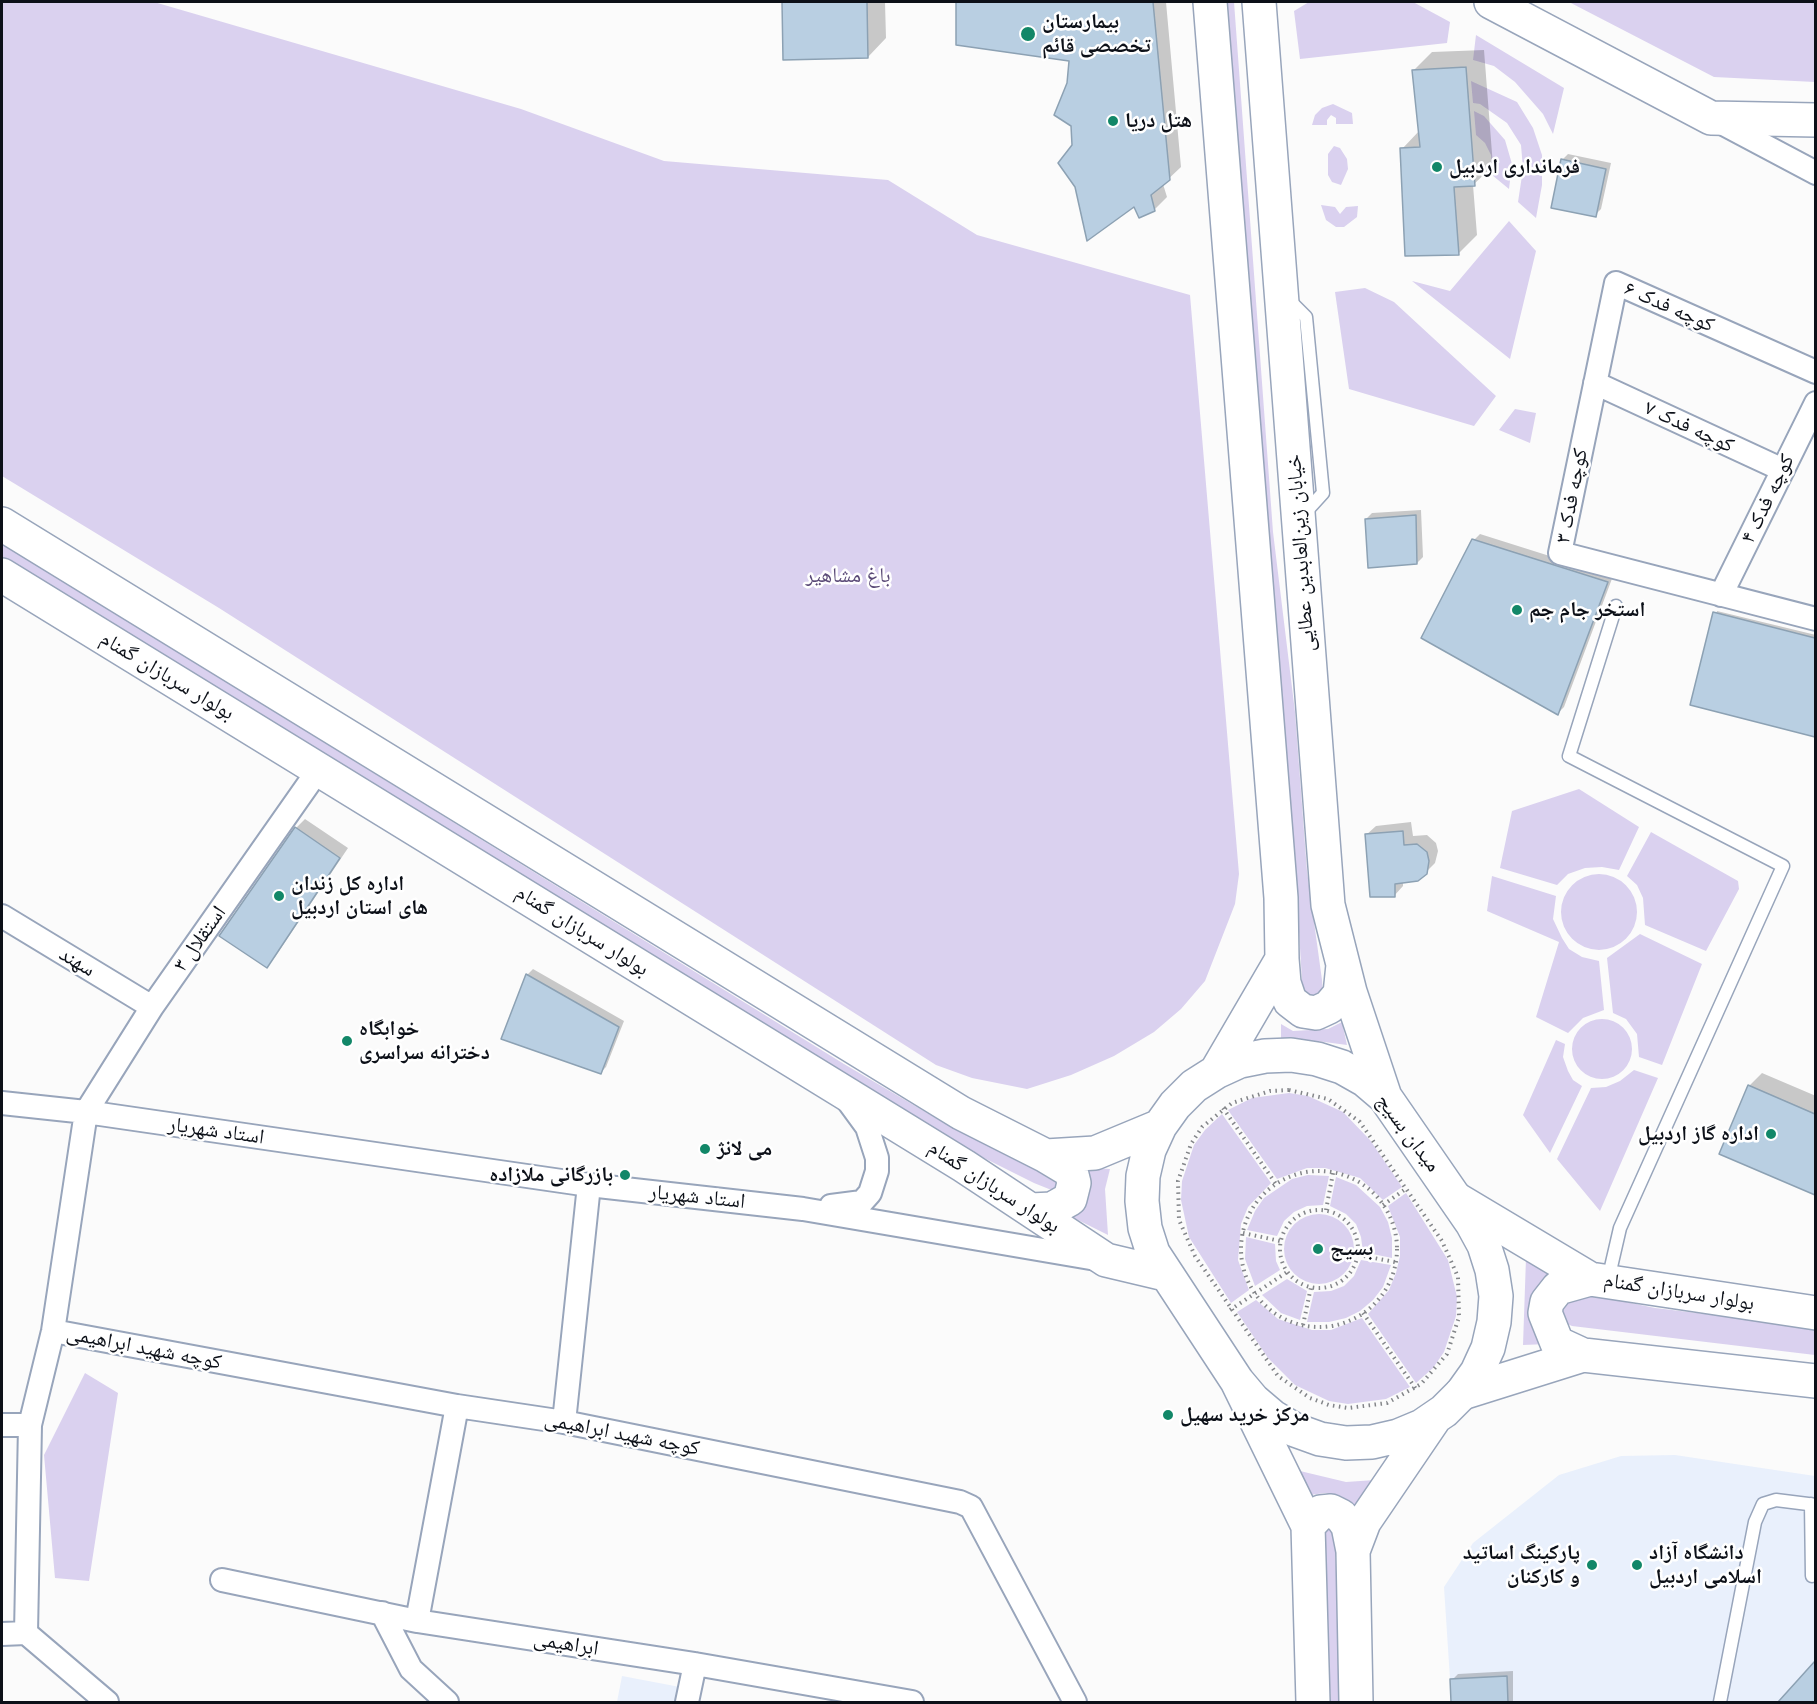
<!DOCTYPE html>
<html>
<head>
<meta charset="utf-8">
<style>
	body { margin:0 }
	#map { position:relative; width:1817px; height:1704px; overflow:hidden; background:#fbfbfb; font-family:"PT Sans",sans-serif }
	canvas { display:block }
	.frame { position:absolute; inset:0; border:3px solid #0c1018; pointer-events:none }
</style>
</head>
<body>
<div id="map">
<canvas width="1817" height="1704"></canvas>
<div class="frame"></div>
</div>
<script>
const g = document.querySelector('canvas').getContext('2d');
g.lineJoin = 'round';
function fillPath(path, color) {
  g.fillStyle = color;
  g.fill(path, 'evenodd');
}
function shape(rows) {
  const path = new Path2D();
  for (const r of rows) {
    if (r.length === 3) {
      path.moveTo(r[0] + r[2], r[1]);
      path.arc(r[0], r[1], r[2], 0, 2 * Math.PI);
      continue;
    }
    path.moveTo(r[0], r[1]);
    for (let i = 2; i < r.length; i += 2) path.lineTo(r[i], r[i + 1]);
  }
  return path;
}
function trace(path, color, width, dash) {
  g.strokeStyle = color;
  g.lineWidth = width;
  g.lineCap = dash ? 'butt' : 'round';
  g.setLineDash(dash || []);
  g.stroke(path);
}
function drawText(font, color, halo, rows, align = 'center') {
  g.font = font + ' "PT Sans","Noto Naskh Arabic",sans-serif';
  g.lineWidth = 5;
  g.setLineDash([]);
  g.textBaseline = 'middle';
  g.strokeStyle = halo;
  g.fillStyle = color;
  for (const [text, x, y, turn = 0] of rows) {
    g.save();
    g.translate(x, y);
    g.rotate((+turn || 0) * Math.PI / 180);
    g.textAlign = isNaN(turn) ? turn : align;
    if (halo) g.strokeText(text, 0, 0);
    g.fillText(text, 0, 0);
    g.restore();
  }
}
fillPath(shape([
	[1675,1455,1815,1476,1815,1702,1508,1702,1507,1677,1450,1679,1444,1587,1473,1543,1559,1475,1621,1456],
	[622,1676,680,1687,677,1702,617,1702]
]), '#e9f0fc');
fillPath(shape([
	[2,2,154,2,521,109,664,161,888,180,977,235,1190,295,1239,874,1235,904,1205,981,1181,1009,1154,1032,1114,1056,1071,1075,1027,1089,972,1078,936,1065,219,608,2,476],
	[1220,2,1234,2,1273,532,1295,712,1307,871,1322,980,1323,994,1317,1001,1303,996,1295,868],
	[1309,2,1413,2,1450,22,1447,43,1300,59,1294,11],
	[1569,2,1815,2,1815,82,1714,77],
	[1476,35,1564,88,1553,134,1543,114,1515,82,1494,66,1473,60],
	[1471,81,1517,102,1533,128,1542,155,1542,185,1536,218,1518,202,1523,169,1521,145,1507,123,1480,104,1473,103],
	[1333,104,1352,113,1353,124,1336,124,1336,118,1331,115,1327,120,1327,125,1312,125,1315,115,1322,108],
	[1474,111,1484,116,1505,140,1512,164,1509,189,1492,175,1491,155,1485,143,1476,135],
	[1334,146,1340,148,1347,159,1348,169,1341,185,1332,182,1328,175,1328,154],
	[1321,205,1335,207,1340,214,1346,207,1358,206,1357,217,1344,227,1336,227,1326,220],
	[1509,221,1536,251,1510,359,1412,281,1450,291],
	[1365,288,1394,302,1496,396,1474,426,1349,389,1335,292],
	[1515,409,1536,413,1530,443,1499,430],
	[2,543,844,1064,956,1130,1060,1180,1057,1189,1049,1189,1034,1183,956,1144,2,559],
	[1579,789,1639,827,1619,870,1602,867,1585,868,1568,874,1557,885,1500,868,1512,811],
	[1651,832,1738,881,1739,889,1706,951,1645,925,1643,898,1637,885,1627,876],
	[1599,912,38],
	[1492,876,1556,896,1553,919,1562,938,1569,949,1582,957,1599,961,1604,1010,1583,1018,1568,1033,1536,1017,1559,942,1487,911],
	[1640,934,1702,964,1662,1065,1639,1057,1637,1034,1626,1019,1613,1013,1607,958],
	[1602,1049,30],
	[1342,1022,1347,1045,1317,1041,1281,1045,1281,1024,1293,1031,1328,1029],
	[1556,1040,1565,1044,1563,1057,1568,1071,1573,1080,1582,1086,1550,1153,1523,1115],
	[1634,1070,1658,1078,1600,1211,1557,1159,1591,1088,1606,1087,1620,1081],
	[1289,1093,1308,1096,1343,1112,1370,1140,1402,1187,1383,1200,1360,1178,1325,1168,1307,1168,1277,1179,1228,1110,1252,1098],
	[1222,1114,1271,1183,1248,1207,1241,1224,1238,1260,1249,1290,1231,1303,1189,1237,1181,1200,1182,1181,1194,1145,1205,1130],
	[1078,1167,1110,1169,1105,1189,1108,1235,1070,1216,1088,1196],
	[1308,1175,1329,1176,1323,1205,1307,1206,1294,1212,1284,1221,1277,1236,1247,1230,1255,1211,1264,1198,1292,1179],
	[1336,1177,1356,1185,1380,1207,1388,1222,1392,1238,1392,1258,1363,1252,1361,1237,1356,1224,1346,1214,1330,1206],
	[1406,1193,1448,1260,1457,1297,1456,1316,1444,1352,1433,1368,1416,1383,1368,1314,1389,1290,1396,1273,1400,1256,1400,1237,1388,1206],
	[1319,1249,35],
	[1246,1237,1275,1244,1276,1261,1280,1270,1255,1286,1245,1259],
	[1526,1258,1554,1270,1539,1286,1548,1344,1523,1345],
	[1361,1260,1391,1265,1383,1287,1373,1300,1360,1311,1346,1318,1329,1322,1307,1322,1314,1292,1331,1291,1344,1286,1354,1276],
	[1287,1279,1307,1291,1300,1320,1281,1313,1262,1295],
	[1574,1291,1655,1308,1815,1327,1815,1355,1572,1326,1563,1322,1561,1312,1565,1301],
	[1256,1300,1278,1319,1312,1330,1331,1330,1362,1318,1410,1387,1386,1399,1348,1404,1329,1401,1295,1385,1268,1358,1237,1312],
	[85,1373,118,1393,89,1581,55,1578,44,1455],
	[1300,1471,1346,1482,1375,1480,1357,1508,1339,1496,1325,1493,1310,1495],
	[1329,1523,1334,1529,1343,1702,1331,1702,1326,1639,1323,1531]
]), '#dad1ef');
fillPath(shape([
	[783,2,885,2,886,38,868,57,785,58],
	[957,2,1166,2,1181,167,1163,184,1167,197,1155,209,1135,205,1074,145,1068,84,1070,60,957,44],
	[1484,50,1493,166,1473,185,1477,235,1458,254,1402,149,1420,130,1413,71,1432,52],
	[1568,154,1611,163,1601,209,1595,215,1562,160],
	[1421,510,1423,557,1417,563,1366,519,1372,513],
	[1480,534,1613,576,1564,707,1558,713,1474,540],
	[1717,611,1816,635,1816,736,1692,704],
	[305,819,348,848,275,957,266,966,296,828],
	[1411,822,1413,836,1427,835,1436,843,1438,851,1435,863,1426,872,1403,882,1403,886,1394,896,1366,835,1376,826],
	[533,969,624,1021,606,1067,601,1072,527,975],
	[1762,1073,1816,1096,1816,1193,1721,1153,1749,1086],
	[1816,1663,1816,1702,1780,1702],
	[1513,1671,1513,1702,1453,1702,1452,1680,1458,1674]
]), '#0003');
const building = shape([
	[782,2,867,2,868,58,783,60,782,2],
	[956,2,1153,2,1170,180,1151,195,1155,211,1139,218,1134,207,1087,241,1075,187,1058,163,1072,145,1071,126,1054,115,1067,83,1069,61,956,45,956,2],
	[1466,67,1475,186,1454,187,1459,255,1405,256,1400,148,1420,147,1412,70,1466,67],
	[1561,159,1606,169,1596,217,1551,208,1561,159],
	[1416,515,1417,564,1368,568,1365,519,1416,515],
	[1472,539,1608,582,1558,715,1421,638,1472,539],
	[1713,612,1815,638,1815,737,1690,705,1713,612],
	[295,827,340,858,267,968,219,936,295,827],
	[1403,831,1404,845,1417,844,1427,852,1429,861,1427,874,1418,881,1395,884,1395,897,1370,897,1365,834,1403,831],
	[526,974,619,1027,601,1074,501,1039,526,974],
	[1748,1085,1815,1114,1815,1195,1719,1154,1748,1085],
	[1815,1661,1815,1702,1778,1702,1815,1661],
	[1507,1676,1508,1702,1451,1702,1450,1679,1507,1676]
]);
fillPath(building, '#b9cfe2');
trace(building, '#8ca1b3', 1.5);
const lane = shape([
	[1288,299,1306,317,1323,493,1303,515],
	[1608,1280,1620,1228,1783,866,1569,756,1616,606],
	[1811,1504,1812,1576],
	[1720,1702,1755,1522,1763,1504,1776,1500,1816,1505]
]);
const street = shape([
	[1718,121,1816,173],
	[1816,372,1616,283,1560,553,1816,619],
	[1595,383,1783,470],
	[1721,595,1816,403],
	[2,916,152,1007],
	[2,1103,86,1112,589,1185,803,1209,1096,1259],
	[831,1206,862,1202,870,1193,877,1171,877,1158,867,1127,848,1101],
	[53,1331,457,1406,564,1422,960,1502,971,1507,1075,1702],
	[564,1422,589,1185],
	[2,1425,30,1425],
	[222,1580,417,1621,695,1664,912,1702],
	[382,1613,411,1669,447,1702],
	[417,1621,457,1406],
	[26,1633,30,1425,53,1331,86,1112,152,1007,319,769],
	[26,1633,107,1702],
	[2,1634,26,1633],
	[687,1702,695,1664]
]);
const secondary = shape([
	[1210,2,1281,898,1282,959,1216,1072],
	[1259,2,1328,905,1350,992,1385,1097],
	[2,524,961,1113,1046,1156,1095,1153,1160,1126],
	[2,575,964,1166,1106,1260,1165,1274],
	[1282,959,1284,983,1290,1001,1303,1011,1316,1013,1329,1007,1340,994,1343,965],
	[1031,1210,1052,1209,1070,1199,1074,1183,1071,1171,1046,1156],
	[1237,1381,1253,1400,1273,1417,1295,1430,1320,1439,1346,1443,1372,1442,1398,1436,1422,1426,1444,1411,1462,1393,1477,1372,1488,1348,1494,1322,1496,1296,1492,1270,1484,1245,1472,1223,1385,1097,1365,1080,1342,1067,1317,1059,1291,1055,1265,1056,1240,1061,1216,1072,1194,1086,1175,1105,1160,1126,1149,1150,1143,1176,1142,1201,1145,1228,1153,1253,1237,1381,1308,1526,1313,1702],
	[1308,1526,1321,1512,1331,1511,1341,1516,1348,1526,1353,1551],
	[1356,1702,1353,1551,1364,1522,1434,1419]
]);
const primary = shape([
	[1491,2,1711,118,1816,120]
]);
const highway = shape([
	[1456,1199,1590,1279,1816,1313],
	[1583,1355,1557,1343,1545,1313,1547,1302,1558,1288,1590,1279],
	[1462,1393,1583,1355,1816,1381]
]);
trace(lane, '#98a5bb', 15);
trace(street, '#98a5bb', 26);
trace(secondary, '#98a5bb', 36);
trace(primary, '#98a5bb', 36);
trace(highway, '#98a5bb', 36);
trace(shape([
	[1289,1090,1328,1099,1360,1122,1442,1241,1458,1277,1459,1317,1447,1354,1421,1384,1387,1403,1348,1408,1329,1405,1310,1398,1278,1376,1195,1256,1179,1220,1178,1181,1191,1144,1202,1127,1232,1103,1270,1091,1289,1090],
	[1223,1108,1276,1184],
	[1319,1249,78],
	[1383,1205,1407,1188],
	[1319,1249,39],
	[1326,1210,1333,1173],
	[1243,1233,1280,1241],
	[1358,1255,1395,1262],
	[1230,1310,1287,1272],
	[1363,1313,1416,1389],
	[1303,1325,1311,1287]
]), '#838589', 4, [1.5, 4.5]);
trace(lane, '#fff', 12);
trace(street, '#fff', 22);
trace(secondary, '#fff', 33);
trace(primary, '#fff', 33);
trace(highway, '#fff', 33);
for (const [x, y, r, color] of [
	[1028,34,8,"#128768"],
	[1113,121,6,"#128768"],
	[1437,167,6,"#128768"],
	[1517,610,6,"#128768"],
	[279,896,6,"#128768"],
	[347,1041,6,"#128768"],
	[1771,1134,6,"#128768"],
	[705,1149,6,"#128768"],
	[625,1175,6,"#128768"],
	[1318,1249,6,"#128768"],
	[1168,1415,6,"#128768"],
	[1592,1565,6,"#128768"],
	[1637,1565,6,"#128768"]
]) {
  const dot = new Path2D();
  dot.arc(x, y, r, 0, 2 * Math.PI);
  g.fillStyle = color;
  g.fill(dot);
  trace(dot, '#fff', 2);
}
drawText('bold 21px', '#0c1018', '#fff', [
	["بیمارستان",1042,22],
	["تخصصی قائم",1042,46],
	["هتل دریا",1125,121],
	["فرمانداری اردبیل",1449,167],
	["استخر جام جم",1529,610],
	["اداره کل زندان",291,884],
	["های استان اردبیل",291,908],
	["خوابگاه",359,1029],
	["دخترانه سراسری",359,1053],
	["اداره گاز اردبیل",1759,1134,"right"],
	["می لانژ",717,1149],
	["بازرگانی ملازاده",613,1175,"right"],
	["بسیج",1330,1249],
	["مرکز خرید سهیل",1180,1415],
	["پارکینگ اساتید",1580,1553,"right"],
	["و کارکنان",1580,1577,"right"],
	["دانشگاه آزاد",1649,1553],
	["اسلامی اردبیل",1649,1577]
], 'left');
drawText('21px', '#0c1018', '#fff', [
	["کوچه فدک ۶",1669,307,24],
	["کوچه فدک ۷",1689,427,25],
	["کوچه فدک ۳",1572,496,-79],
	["کوچه فدک ۴",1768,499,-64],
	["خیابان زین‌العابدین عطایی",1301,553,-94],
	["بولوار سربازان گمنام",167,676,31],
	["بولوار سربازان گمنام",582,931,32],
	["استقلال ۳",200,939,-55],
	["سهند",77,962,31],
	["استاد شهریار",216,1131,8],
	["میدان بسیج",1408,1133,53],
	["بولوار سربازان گمنام",994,1187,33],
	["استاد شهریار",697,1197,6],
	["بولوار سربازان گمنام",1679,1292,9],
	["کوچه شهید ابراهیمی",144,1348,11],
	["کوچه شهید ابراهیمی",622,1434,11],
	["ابراهیمی",566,1644,9]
]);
drawText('21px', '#5a4a77', '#fff', [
	["باغ مشاهیر",848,576]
]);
</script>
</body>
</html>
